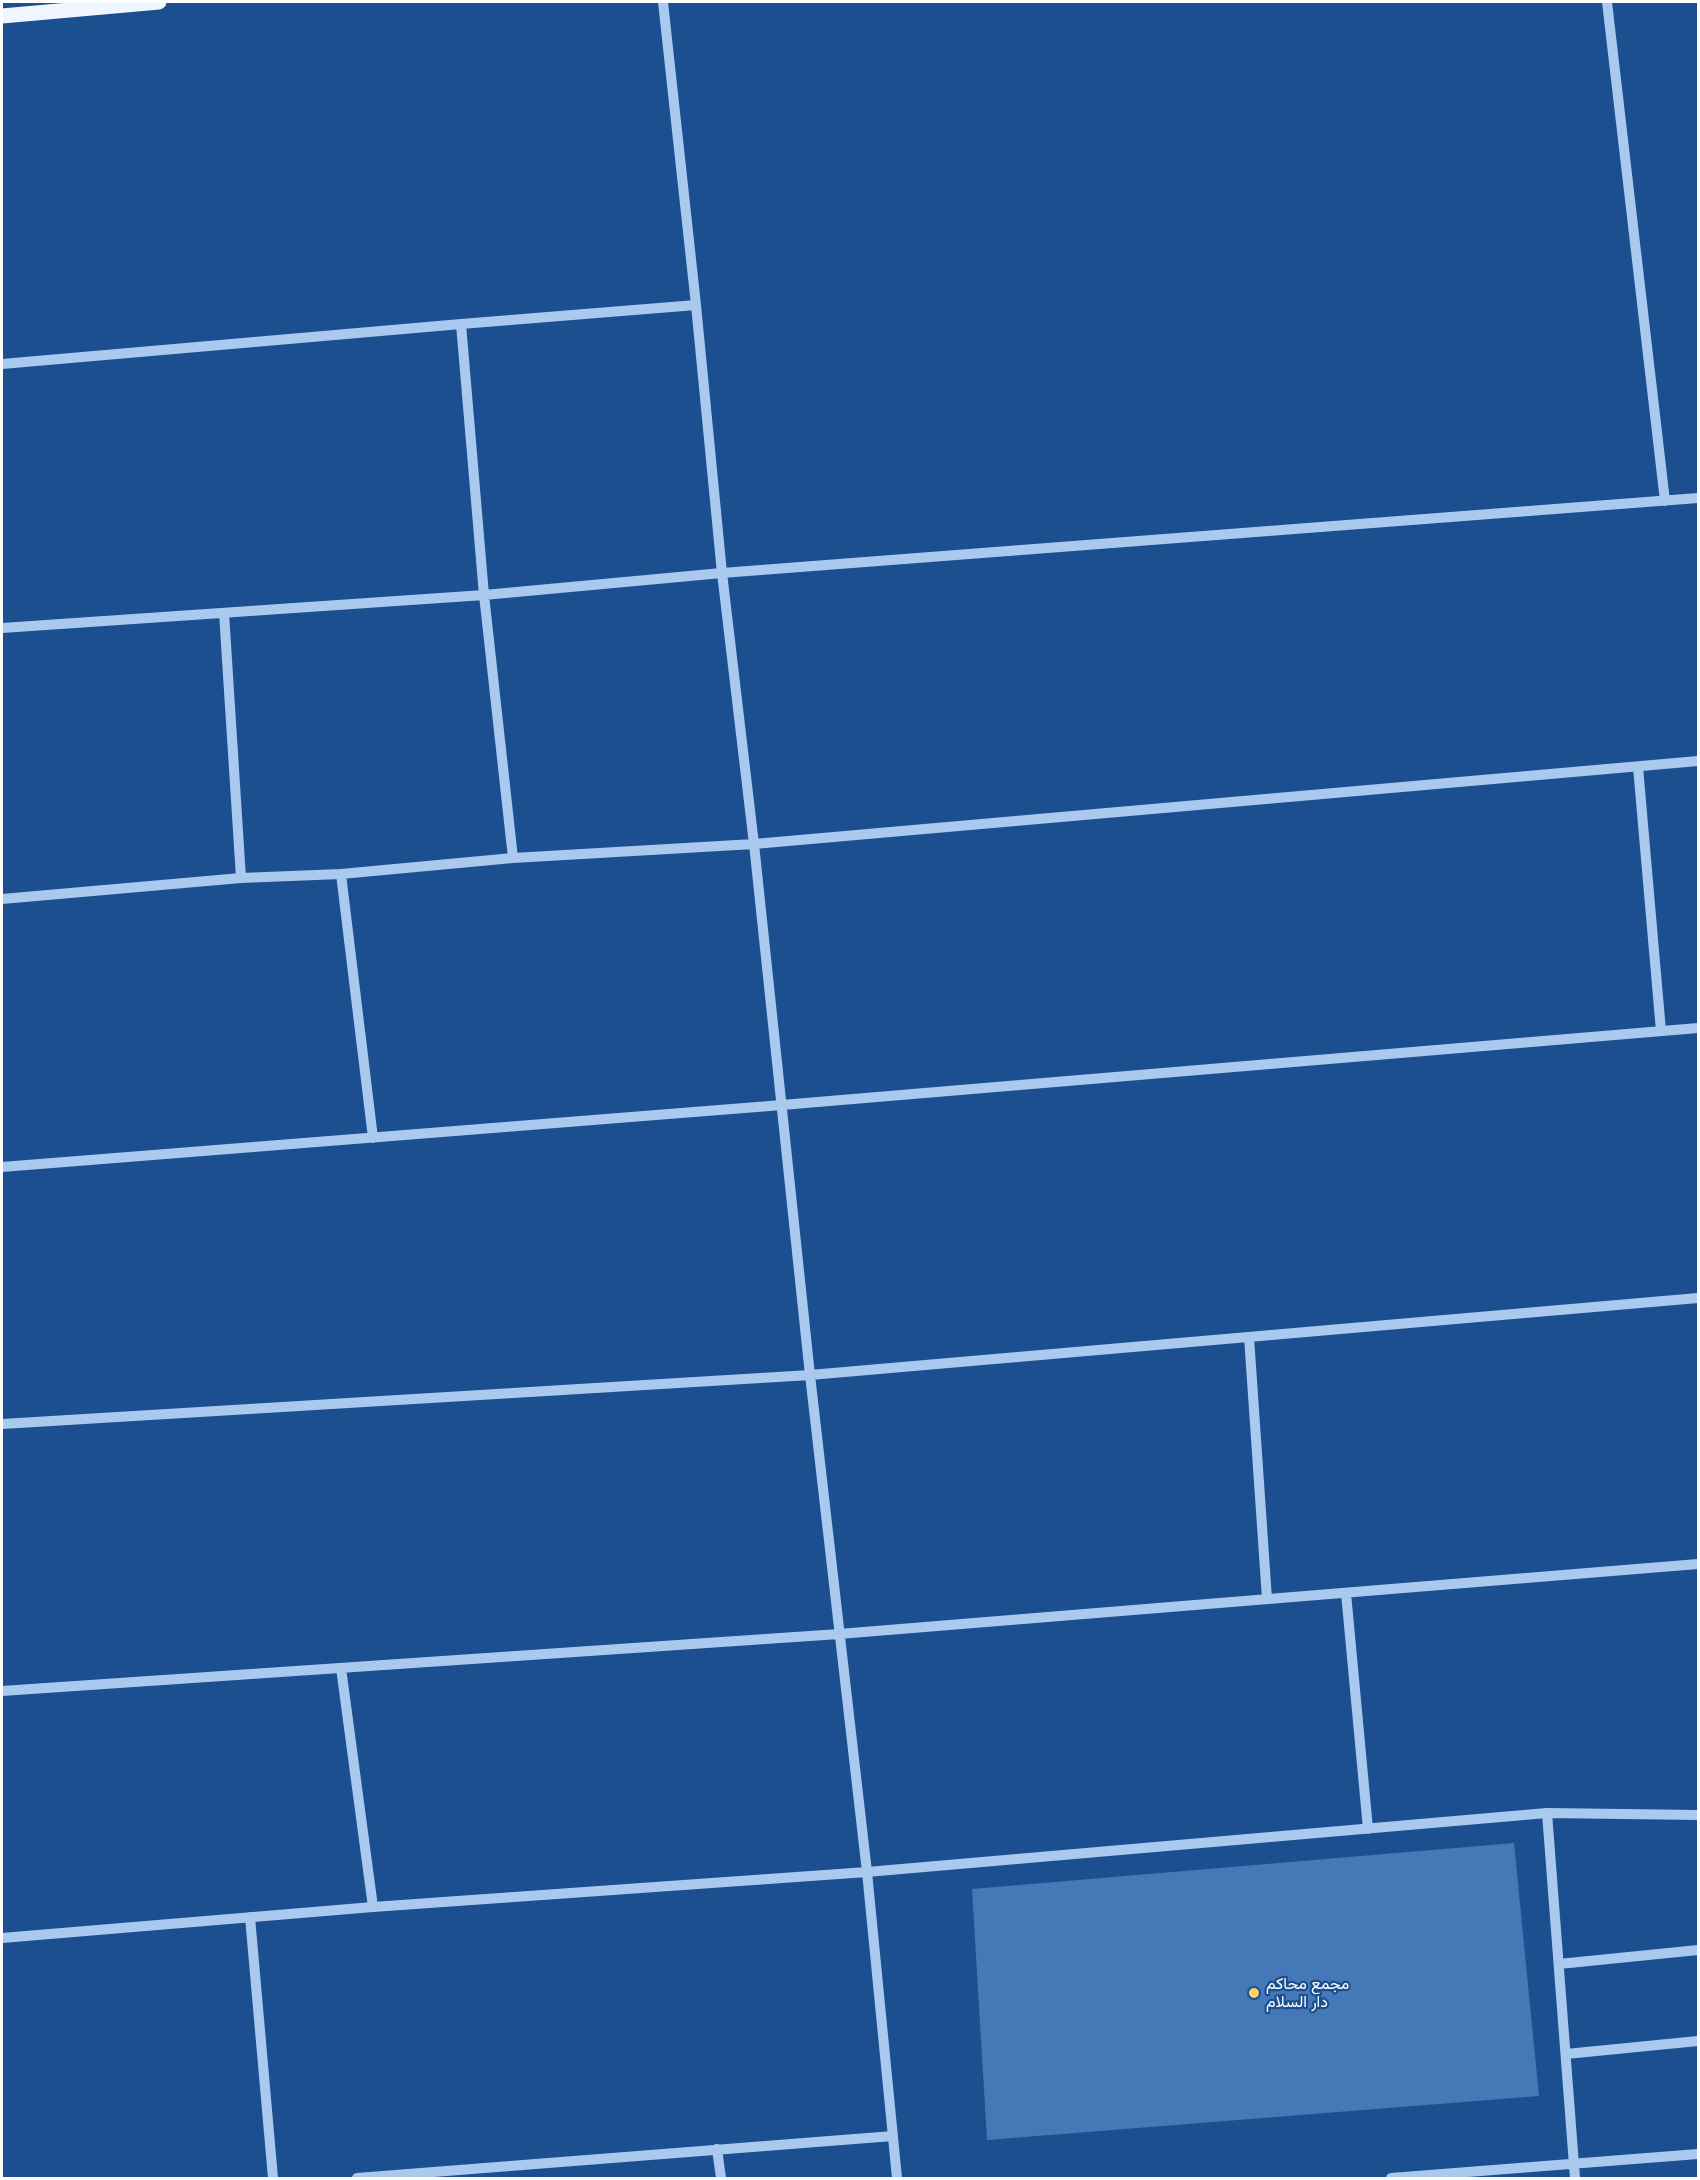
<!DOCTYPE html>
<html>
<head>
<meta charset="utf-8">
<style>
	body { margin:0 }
	#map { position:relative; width:1700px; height:2180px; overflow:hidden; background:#1b4f8f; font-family:"Open Sans",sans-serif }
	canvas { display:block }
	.frame { position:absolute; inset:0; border:3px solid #fff; pointer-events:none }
</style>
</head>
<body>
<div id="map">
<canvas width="1700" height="2180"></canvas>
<div class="frame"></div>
</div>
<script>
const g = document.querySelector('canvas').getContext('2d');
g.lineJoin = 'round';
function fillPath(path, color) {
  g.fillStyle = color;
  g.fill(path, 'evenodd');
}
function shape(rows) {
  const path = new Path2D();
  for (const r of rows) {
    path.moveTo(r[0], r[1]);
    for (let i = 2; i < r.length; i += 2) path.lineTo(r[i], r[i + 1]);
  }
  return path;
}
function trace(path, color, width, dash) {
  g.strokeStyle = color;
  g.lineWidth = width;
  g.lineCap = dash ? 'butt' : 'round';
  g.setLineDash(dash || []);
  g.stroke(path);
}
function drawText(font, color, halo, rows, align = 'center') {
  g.font = font + ' "Open Sans",Vazirmatn,sans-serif';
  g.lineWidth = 4.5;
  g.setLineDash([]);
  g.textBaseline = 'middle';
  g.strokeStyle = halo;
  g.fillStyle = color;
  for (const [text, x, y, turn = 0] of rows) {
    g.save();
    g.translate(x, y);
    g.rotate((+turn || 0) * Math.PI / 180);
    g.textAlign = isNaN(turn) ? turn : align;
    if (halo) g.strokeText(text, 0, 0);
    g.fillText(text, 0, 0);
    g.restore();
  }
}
fillPath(shape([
	[1514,1843,1539,2096,987,2140,972,1889]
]), '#4478b7');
trace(shape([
	[663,2,696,305,722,573,754,844,810,1375,867,1872,897,2178],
	[1607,2,1665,501],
	[461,324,484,595,513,858],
	[2,364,461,324,696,305],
	[224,613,241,878],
	[2,628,484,595,722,573,1698,498],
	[1638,767,1661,1031],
	[341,874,373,1138],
	[2,899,241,878,341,874,513,858,754,844,1698,761],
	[2,1167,782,1105,1698,1028],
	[1249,1337,1267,1599],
	[2,1424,810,1375,1698,1298],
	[1346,1593,1368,1829],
	[341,1668,373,1907],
	[2,1691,839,1634,1698,1564],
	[1547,1813,1575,2178],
	[250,1917,273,2178],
	[2,1938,373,1907,867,1872,1547,1813,1698,1815],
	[1559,1964,1698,1950],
	[1566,2054,1698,2041],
	[717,2149,721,2178],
	[357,2178,893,2136],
	[1391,2178,1698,2154]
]), '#a9c9ee', 10);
trace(shape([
	[2,16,159,2]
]), '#f0f6ff', 15);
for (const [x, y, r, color] of [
	[1254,1993,6,"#ffd166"]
]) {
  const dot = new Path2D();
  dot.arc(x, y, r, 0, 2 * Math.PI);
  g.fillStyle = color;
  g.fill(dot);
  trace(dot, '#1b4f8f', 2);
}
drawText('16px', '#fff', '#1b4f8f', [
	["مجمع محاكم",1266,1984],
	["دار السلام",1266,2002]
], 'left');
</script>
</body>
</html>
